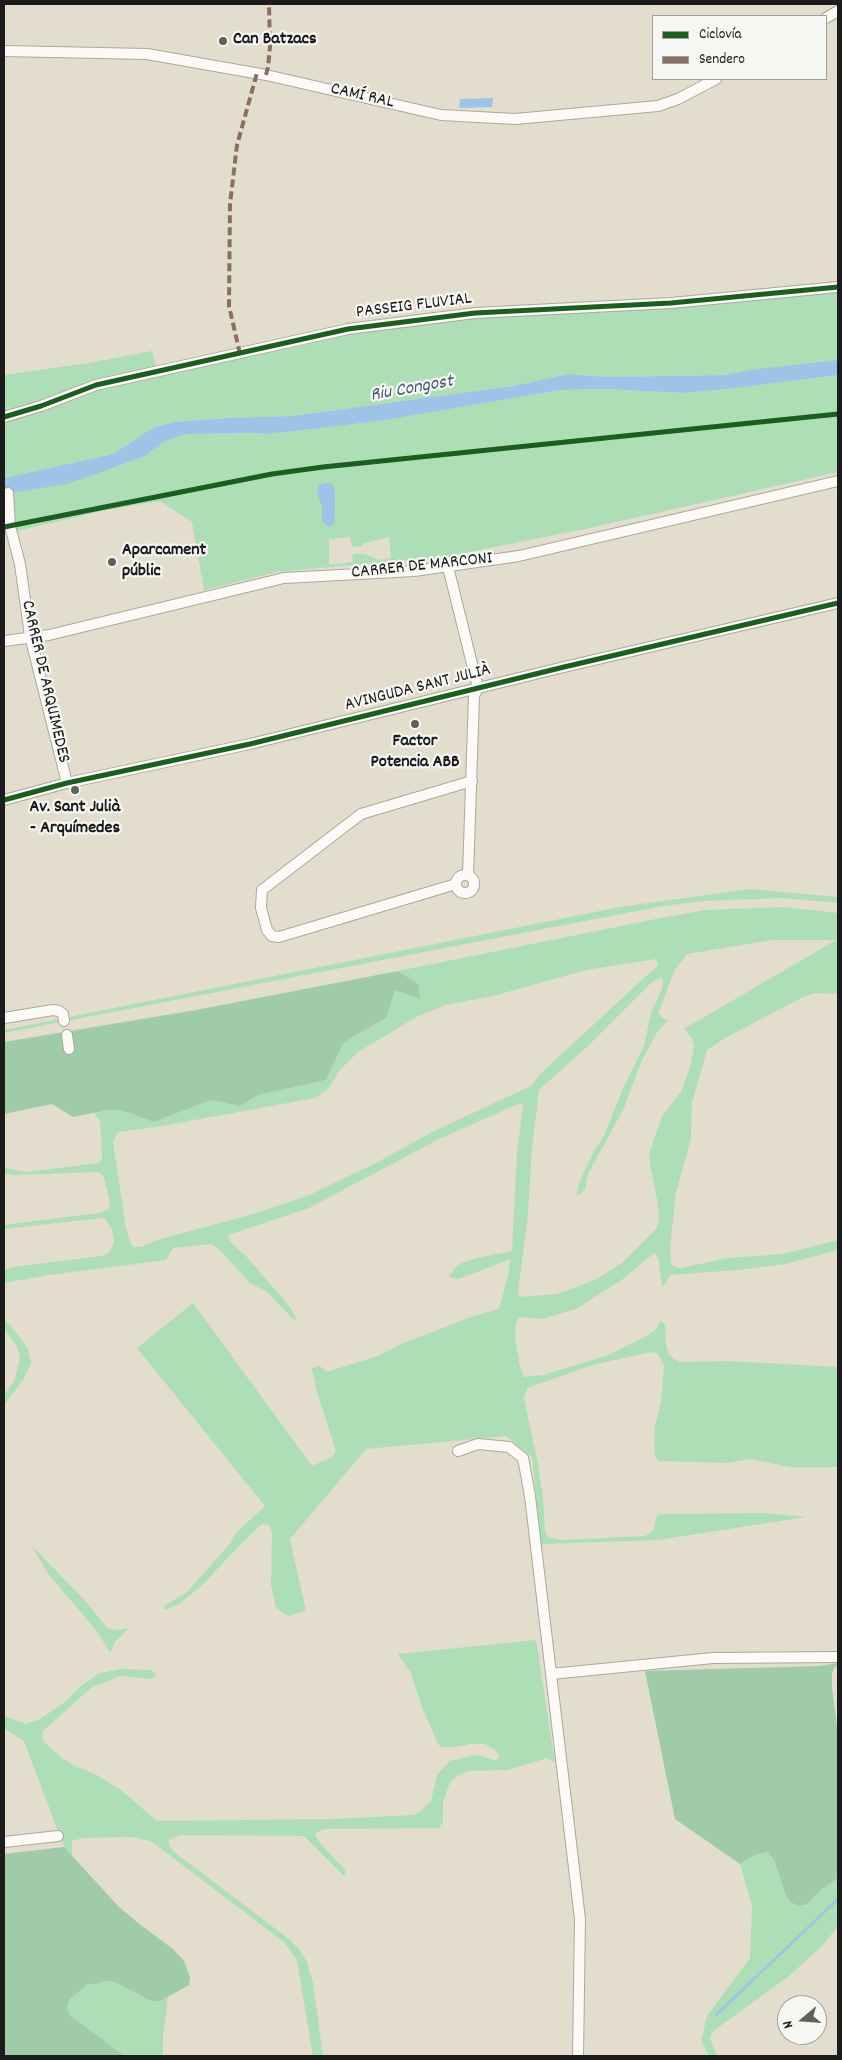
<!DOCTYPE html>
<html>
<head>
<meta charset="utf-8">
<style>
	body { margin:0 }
	#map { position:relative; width:842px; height:2060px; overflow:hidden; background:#e2ddcc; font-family:Dekko,sans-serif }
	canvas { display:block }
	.frame { position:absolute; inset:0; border:5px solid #1c1c1c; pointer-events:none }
	.legend { position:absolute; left:652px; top:15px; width:175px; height:65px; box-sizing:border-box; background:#f6f6f2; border:1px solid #9f9f9c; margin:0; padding:6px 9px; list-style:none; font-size:15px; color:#1c1c1c }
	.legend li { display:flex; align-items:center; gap:10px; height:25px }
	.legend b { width:25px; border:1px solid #9f9f9c }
	.north { position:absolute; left:777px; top:1995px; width:50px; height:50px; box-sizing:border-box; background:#f6f6f2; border:1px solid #9f9f9c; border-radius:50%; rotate:252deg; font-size:14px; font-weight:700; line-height:20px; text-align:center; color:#1c1c1c }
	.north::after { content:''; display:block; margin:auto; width:18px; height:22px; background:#61605a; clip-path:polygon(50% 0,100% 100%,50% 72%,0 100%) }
</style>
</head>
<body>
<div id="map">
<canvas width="842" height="2060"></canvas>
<div class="frame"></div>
<ul class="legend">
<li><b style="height:6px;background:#1b5e20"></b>Ciclovía</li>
<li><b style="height:6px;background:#8d6e63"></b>Sendero</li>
</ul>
<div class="north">N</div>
</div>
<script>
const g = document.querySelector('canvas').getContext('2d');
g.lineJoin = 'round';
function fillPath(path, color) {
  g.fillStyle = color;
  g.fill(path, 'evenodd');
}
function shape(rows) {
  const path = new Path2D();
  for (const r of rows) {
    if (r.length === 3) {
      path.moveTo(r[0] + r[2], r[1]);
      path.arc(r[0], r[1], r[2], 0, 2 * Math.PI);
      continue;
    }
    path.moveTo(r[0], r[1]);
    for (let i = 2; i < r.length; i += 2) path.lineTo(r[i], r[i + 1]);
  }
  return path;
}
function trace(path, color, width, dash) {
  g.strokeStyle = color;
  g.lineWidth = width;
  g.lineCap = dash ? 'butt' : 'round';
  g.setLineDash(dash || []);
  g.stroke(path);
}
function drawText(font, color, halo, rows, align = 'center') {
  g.font = font + ' Dekko,sans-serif';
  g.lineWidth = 4.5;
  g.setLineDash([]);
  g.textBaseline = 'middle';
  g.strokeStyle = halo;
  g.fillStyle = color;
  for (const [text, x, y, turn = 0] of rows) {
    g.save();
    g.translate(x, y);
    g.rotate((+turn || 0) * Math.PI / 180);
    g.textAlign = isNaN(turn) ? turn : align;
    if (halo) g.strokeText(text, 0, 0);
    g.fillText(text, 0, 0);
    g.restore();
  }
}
fillPath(shape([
	[838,290,838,360,756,369,725,375,606,377,568,374,513,386,292,416,227,418,174,422,152,428,113,454,4,478,4,375,89,363,152,351,158,374,296,347,368,330,461,319],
	[838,375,838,472,594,527,450,556,277,572,204,590,192,522,160,501,106,510,4,534,4,494,85,478,145,456,163,442,186,434,257,433,266,434,322,428,386,420,560,390,603,389,684,393],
	[350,537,352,546,361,547,365,543,389,537,391,558,380,560,364,554,352,554,353,562,329,565,329,539],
	[750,889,838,897,838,903,783,898,703,901,663,906,4,1033,4,1030,620,907],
	[783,907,838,913,838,994,815,993,803,997,727,1037,707,1050,692,1103,691,1138,676,1193,670,1248,671,1263,673,1266,680,1268,729,1258,783,1254,838,1240,838,1250,785,1264,738,1270,670,1275,665,1284,662,1286,659,1263,657,1256,654,1253,623,1279,576,1309,542,1319,519,1317,516,1323,515,1338,520,1367,524,1377,543,1375,606,1356,647,1336,656,1329,661,1321,664,1323,665,1326,666,1344,669,1355,679,1362,728,1361,838,1367,838,1467,790,1467,751,1459,727,1463,659,1461,655,1455,654,1442,655,1427,661,1403,664,1365,658,1354,651,1352,593,1365,527,1388,524,1399,537,1459,543,1498,545,1530,547,1537,562,1540,645,1536,654,1530,656,1519,657,1515,661,1514,764,1513,806,1517,658,1540,541,1544,532,1457,506,1436,366,1449,290,1539,306,1611,288,1616,276,1608,271,1585,272,1532,269,1525,262,1524,242,1543,200,1587,178,1605,164,1610,164,1606,187,1592,228,1546,237,1532,265,1506,137,1348,193,1303,312,1466,332,1457,336,1451,316,1389,312,1368,320,1366,326,1372,333,1370,378,1356,399,1345,471,1317,499,1309,508,1276,510,1259,459,1279,449,1277,455,1268,462,1263,477,1258,512,1251,517,1153,523,1105,518,1104,439,1139,309,1208,228,1235,230,1242,246,1256,290,1307,298,1322,290,1316,267,1292,250,1283,220,1250,211,1244,173,1248,166,1260,49,1275,4,1283,4,1270,13,1267,102,1256,109,1253,114,1242,112,1230,106,1220,103,1218,4,1229,4,1225,99,1213,109,1209,110,1201,104,1178,99,1172,14,1175,4,1174,4,1168,26,1172,99,1163,102,1160,101,1134,100,1121,94,1113,107,1110,124,1111,154,1122,211,1100,240,1106,258,1095,326,1080,343,1043,387,1017,395,990,421,998,418,984,398,971,666,917,706,910],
	[772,940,836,940,684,1029,691,1037,694,1045,691,1065,681,1092,662,1116,649,1154,651,1170,658,1204,659,1220,657,1228,622,1263,595,1280,557,1294,519,1297,518,1293,528,1214,532,1148,539,1090,588,1046,652,982,659,978,663,979,662,989,651,1013,644,1046,621,1093,604,1136,594,1151,579,1183,577,1194,580,1195,585,1189,588,1174,624,1108,641,1062,657,1032,667,1021,658,1014,674,971,687,954],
	[656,959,658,964,656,967,540,1074,531,1086,434,1131,376,1163,307,1196,250,1215,160,1239,141,1247,134,1247,131,1244,126,1229,113,1142,118,1132,162,1126,315,1098,329,1088,339,1071,358,1052,418,1016,446,1005,497,995,586,970],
	[4,1318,21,1339,28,1349,31,1363,23,1380,4,1405,4,1395,15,1380,20,1356,16,1345,4,1329],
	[32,1546,89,1605,107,1628,117,1630,129,1628,115,1642,110,1653,97,1631,49,1575],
	[536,1640,555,1763,547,1758,508,1770,468,1771,458,1775,450,1782,446,1793,443,1803,443,1822,439,1828,324,1829,317,1832,315,1835,321,1844,345,1870,346,1873,344,1876,304,1836,180,1835,170,1839,168,1842,173,1851,289,1939,299,1949,307,1962,313,1983,323,2056,313,2056,297,1960,285,1943,151,1841,131,1837,83,1838,72,1841,72,1857,64,1847,24,1741,4,1728,4,1716,26,1724,40,1719,65,1702,81,1686,100,1673,122,1669,152,1670,156,1675,151,1679,121,1676,92,1687,43,1731,42,1738,46,1744,62,1758,75,1766,97,1775,122,1791,157,1821,333,1819,414,1815,420,1812,431,1801,437,1775,450,1761,477,1755,494,1760,498,1759,499,1755,495,1750,485,1744,471,1744,453,1747,441,1747,438,1744,422,1707,411,1673,398,1654],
	[765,1851,771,1854,774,1860,786,1896,791,1902,798,1906,806,1905,822,1889,838,1878,838,1926,823,1945,789,1976,712,2032,710,2038,717,2056,709,2056,701,2041,707,2016,750,1958,752,1905,740,1864,757,1854],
	[110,1981,117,1983,145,1998,160,2001,168,1997,163,2035,163,2056,125,2056,70,2015,67,2008,69,2000,80,1989,94,1983]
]), '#aedeb6');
fillPath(shape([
	[398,971,418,984,421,999,395,990,387,1017,343,1043,326,1080,258,1095,240,1106,211,1100,154,1122,124,1111,107,1110,73,1117,52,1104,4,1114,4,1042,196,1010],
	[838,1663,838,1668,835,1666,832,1673,832,1687,838,1735,838,1878,822,1889,806,1905,798,1906,791,1902,786,1896,774,1860,768,1852,757,1854,740,1864,675,1819,645,1671,819,1666],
	[64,1847,119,1907,138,1923,173,1949,184,1961,190,1977,189,1985,160,2001,153,2001,145,1998,117,1983,110,1981,87,1985,69,2000,67,2008,70,2015,125,2056,4,2056,4,1854]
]), '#a0cba8');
fillPath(shape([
	[493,98,492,107,459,108,460,99],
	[838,360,838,375,734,388,684,393,603,389,560,390,386,420,322,428,266,434,257,433,186,434,163,442,145,456,85,478,67,484,4,494,4,478,113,454,152,428,174,422,227,418,292,416,513,386,568,374,606,377,725,375,756,369],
	[323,483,332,483,335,491,335,518,334,524,329,527,322,522,322,507,317,492,318,486]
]), '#9dc4e6');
trace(shape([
	[716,2015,838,1899]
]), '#9dc4e6', 2.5);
const street = shape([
	[826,18,838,11],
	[4,51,147,54,266,75,441,115,515,119,658,106,678,99,716,79],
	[4,417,41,406,96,385,348,329,475,313,671,303,838,287],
	[8,493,10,526,20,564,30,636,67,783],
	[448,567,478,688,474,696,468,875],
	[4,641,49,635,284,578,414,571,519,556,838,481],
	[4,800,67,783,250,744,564,667,838,603],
	[465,884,9],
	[456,884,279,937,272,936,267,930,261,908,262,890,361,814,472,781],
	[4,1018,53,1010,59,1011,63,1014,64,1021],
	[67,1035,69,1049],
	[458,1451,478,1444,509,1447,523,1458,530,1496,580,1919,578,2056],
	[551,1674,713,1658,838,1657],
	[4,1842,58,1836]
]);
trace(street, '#aba89d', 12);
trace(street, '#fbfaf7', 10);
trace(shape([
	[266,75,268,67,270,47,269,4],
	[240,354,229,306,230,204,237,145,257,73]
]), '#8d6e63', 4, [8, 4]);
trace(shape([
	[4,417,41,406,96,385,348,329,475,313,671,303,838,287],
	[4,527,272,474,323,467,838,414],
	[4,800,67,783,250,744,564,667,838,603]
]), '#1b5e20', 5);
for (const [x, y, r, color] of [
	[223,41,5,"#61605a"],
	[112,562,5,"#61605a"],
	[415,724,5,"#61605a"],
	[75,790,5,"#61605a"]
]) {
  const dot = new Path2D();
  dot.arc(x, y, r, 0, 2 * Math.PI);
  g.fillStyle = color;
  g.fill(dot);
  trace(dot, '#f6f6f2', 2);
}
drawText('bold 18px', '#1c1c1c', '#f6f6f2', [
	["Can Batzacs",233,41],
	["Aparcament",122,552],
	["públic",122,573],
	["Factor",415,743,"center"],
	["Potencia ABB",415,764,"center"],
	["Av. Sant Julià",75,809,"center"],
	["- Arquímedes",75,830,"center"]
], 'left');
drawText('18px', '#1c1c1c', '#f6f6f2', [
	["CAMÍ RAL",362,97,13],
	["PASSEIG FLUVIAL",414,307,-7],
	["CARRER DE MARCONI",422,567,-6],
	["CARRER DE ARQUIMEDES",44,682,77],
	["AVINGUDA SANT JULIÀ",418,689,-14]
]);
drawText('italic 19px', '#445b71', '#f6f6f2', [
	["Riu Congost",412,390,-10]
]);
</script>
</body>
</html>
